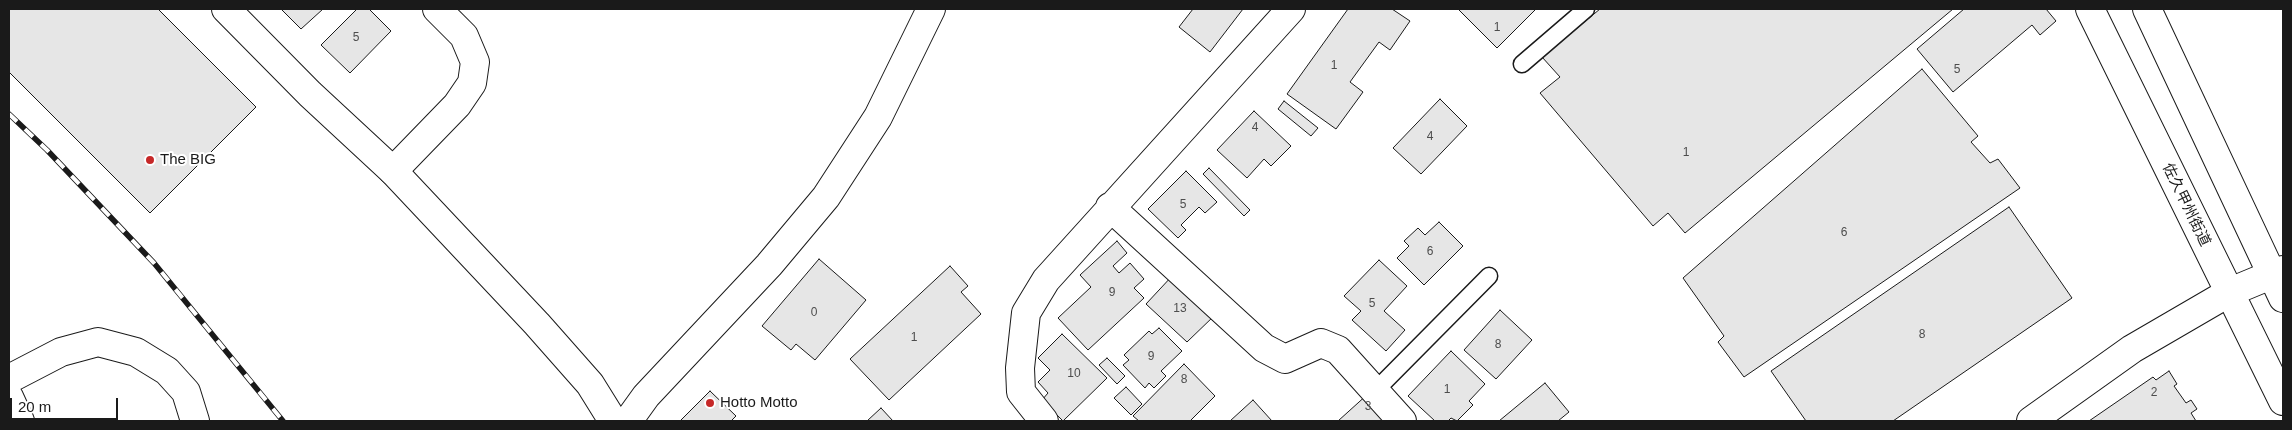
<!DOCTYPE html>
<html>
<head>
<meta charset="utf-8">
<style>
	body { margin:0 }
	#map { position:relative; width:2292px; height:430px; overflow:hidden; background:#fff; font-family:Helvetica,sans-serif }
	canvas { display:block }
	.frame { position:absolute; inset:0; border:10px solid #1a1a1a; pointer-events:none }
	.scale { position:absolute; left:10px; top:398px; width:108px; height:22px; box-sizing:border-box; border:2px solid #1a1a1a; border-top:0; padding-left:6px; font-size:15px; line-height:18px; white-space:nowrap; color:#1a1a1a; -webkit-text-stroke:4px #fff; paint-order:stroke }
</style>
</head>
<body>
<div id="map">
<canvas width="2292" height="430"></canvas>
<div class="frame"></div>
<div class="scale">20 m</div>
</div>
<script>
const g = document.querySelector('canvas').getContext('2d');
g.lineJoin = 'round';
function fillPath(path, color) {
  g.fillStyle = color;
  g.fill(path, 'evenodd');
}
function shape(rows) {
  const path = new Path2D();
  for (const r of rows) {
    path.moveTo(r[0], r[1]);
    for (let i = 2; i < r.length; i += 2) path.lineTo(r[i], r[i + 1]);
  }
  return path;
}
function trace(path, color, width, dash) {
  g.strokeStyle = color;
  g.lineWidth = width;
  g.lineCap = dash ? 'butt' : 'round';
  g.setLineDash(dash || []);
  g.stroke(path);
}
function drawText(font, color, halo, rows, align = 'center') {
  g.font = font + ' Helvetica,"Noto Sans JP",sans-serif';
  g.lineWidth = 4;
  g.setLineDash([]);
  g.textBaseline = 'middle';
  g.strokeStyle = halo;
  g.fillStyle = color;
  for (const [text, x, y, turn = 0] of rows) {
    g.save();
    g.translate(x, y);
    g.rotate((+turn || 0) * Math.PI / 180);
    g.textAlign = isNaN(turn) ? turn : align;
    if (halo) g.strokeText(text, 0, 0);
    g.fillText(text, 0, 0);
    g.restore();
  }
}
const building = shape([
	[9,9,158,9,256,107,150,213,9,72,9,9],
	[281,9,323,9,301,29,281,9],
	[357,9,369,9,391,31,350,73,321,45,357,9],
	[1193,9,1243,9,1210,52,1179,27,1193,9],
	[1348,9,1392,9,1410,21,1390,50,1379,42,1350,82,1363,92,1336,129,1287,94,1348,9],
	[1458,9,1536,9,1497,48,1458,9],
	[1600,9,1953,9,1685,233,1668,213,1653,226,1540,93,1560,77,1542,57,1600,9],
	[1964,9,2046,9,2056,21,2040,35,2032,25,1953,92,1917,49,1964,9],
	[1922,69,1978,136,1971,142,1990,163,1998,159,2020,188,1744,377,1718,342,1724,336,1683,278,1922,69],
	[1440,99,1467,126,1421,174,1393,148,1440,99],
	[1284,101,1318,128,1311,136,1278,109,1284,101],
	[1254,111,1291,146,1271,166,1264,159,1247,178,1217,150,1254,111],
	[1209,168,1250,210,1244,216,1203,174,1209,168],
	[1186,171,1217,202,1205,213,1199,207,1181,225,1186,230,1178,238,1148,209,1186,171],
	[2009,207,2072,298,1893,421,1806,421,1771,371,2009,207],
	[1439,222,1463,246,1424,285,1397,258,1409,246,1404,241,1418,228,1425,235,1439,222],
	[1117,241,1127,253,1113,266,1119,273,1130,263,1144,279,1134,288,1144,298,1088,350,1058,318,1091,287,1080,275,1117,241],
	[819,259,866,300,815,360,796,344,791,350,762,326,819,259],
	[1379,260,1407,286,1384,311,1405,330,1386,351,1352,320,1361,311,1344,296,1379,260],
	[950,266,968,286,961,292,981,314,889,400,850,359,950,266],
	[1173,275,1215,315,1187,342,1146,304,1173,275],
	[1500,310,1532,340,1496,379,1464,350,1500,310],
	[1159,328,1182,351,1161,371,1166,376,1154,388,1149,383,1145,388,1123,365,1129,360,1124,355,1149,331,1152,334,1159,328],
	[1062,334,1107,378,1063,421,1042,400,1048,393,1038,382,1050,370,1038,358,1062,334],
	[1451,351,1485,384,1469,401,1473,405,1457,421,1451,418,1448,421,1435,421,1408,396,1451,351],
	[1107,358,1125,376,1117,384,1099,365,1107,358],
	[1184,364,1215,396,1190,421,1139,421,1133,416,1184,364],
	[2169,371,2177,384,2174,386,2186,403,2191,400,2197,409,2191,413,2196,421,2089,421,2153,377,2156,380,2169,371],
	[1545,383,1569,412,1558,421,1499,421,1545,383],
	[1126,387,1142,404,1131,415,1114,398,1126,387],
	[710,391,736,416,731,421,680,421,710,391],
	[1369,393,1394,421,1338,421,1369,393],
	[1253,400,1272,421,1230,421,1253,400],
	[881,408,893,421,867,421,881,408]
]);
fillPath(building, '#e6e6e6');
trace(building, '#1a1a1a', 1);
const lane = shape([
	[1522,64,1586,9],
	[1376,390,1489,276]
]);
const street = shape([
	[393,171,457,105,472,83,475,62,464,36,437,9],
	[1110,207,1264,348,1285,359,1321,343,1338,350,1402,421],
	[9,379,61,352,98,342,136,352,167,371,186,392,195,421],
	[9,397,20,421],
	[628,421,646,396,769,265,826,197,878,117,931,9],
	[1044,421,1021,392,1020,368,1026,313,1046,280,1291,9],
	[2031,421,2132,349,2230,292,2283,270]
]);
const secondary = shape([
	[226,9,310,94,393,171,537,324,590,384,613,421],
	[2090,9,2283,401],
	[2147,9,2283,298]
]);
trace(lane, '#1a1a1a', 19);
trace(street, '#1a1a1a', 30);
trace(secondary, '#1a1a1a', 30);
trace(lane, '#fff', 16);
trace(street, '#fff', 28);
trace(secondary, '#fff', 28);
const rail = shape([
	[9,114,47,150,154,263,283,421]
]);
trace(rail, '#1a1a1a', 5.5);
trace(rail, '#fff', 4, [11]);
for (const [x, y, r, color] of [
	[150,160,5,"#c62828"],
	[710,403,5,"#c62828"]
]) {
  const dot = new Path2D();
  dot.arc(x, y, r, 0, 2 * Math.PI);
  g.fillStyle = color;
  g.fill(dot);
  trace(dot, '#fff', 2);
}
drawText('12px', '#4d4d4d', null, [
	["1",1497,28],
	["5",356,38],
	["1",1334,66],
	["5",1957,70],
	["4",1255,128],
	["4",1430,137],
	["1",1686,153],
	["5",1183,205],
	["6",1844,233],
	["6",1430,252],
	["9",1112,293],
	["5",1372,304],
	["13",1180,309],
	["0",814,313],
	["8",1922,335],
	["1",914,338],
	["8",1498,345],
	["9",1151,357],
	["10",1074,374],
	["8",1184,380],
	["1",1447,390],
	["2",2154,393],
	["3",1368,407]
]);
drawText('15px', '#1a1a1a', '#fff', [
	["The BIG",160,160],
	["Hotto Motto",720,403]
], 'left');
drawText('15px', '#1a1a1a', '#fff', [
	["佐久甲州街道",2186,205,64]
]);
</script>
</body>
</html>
